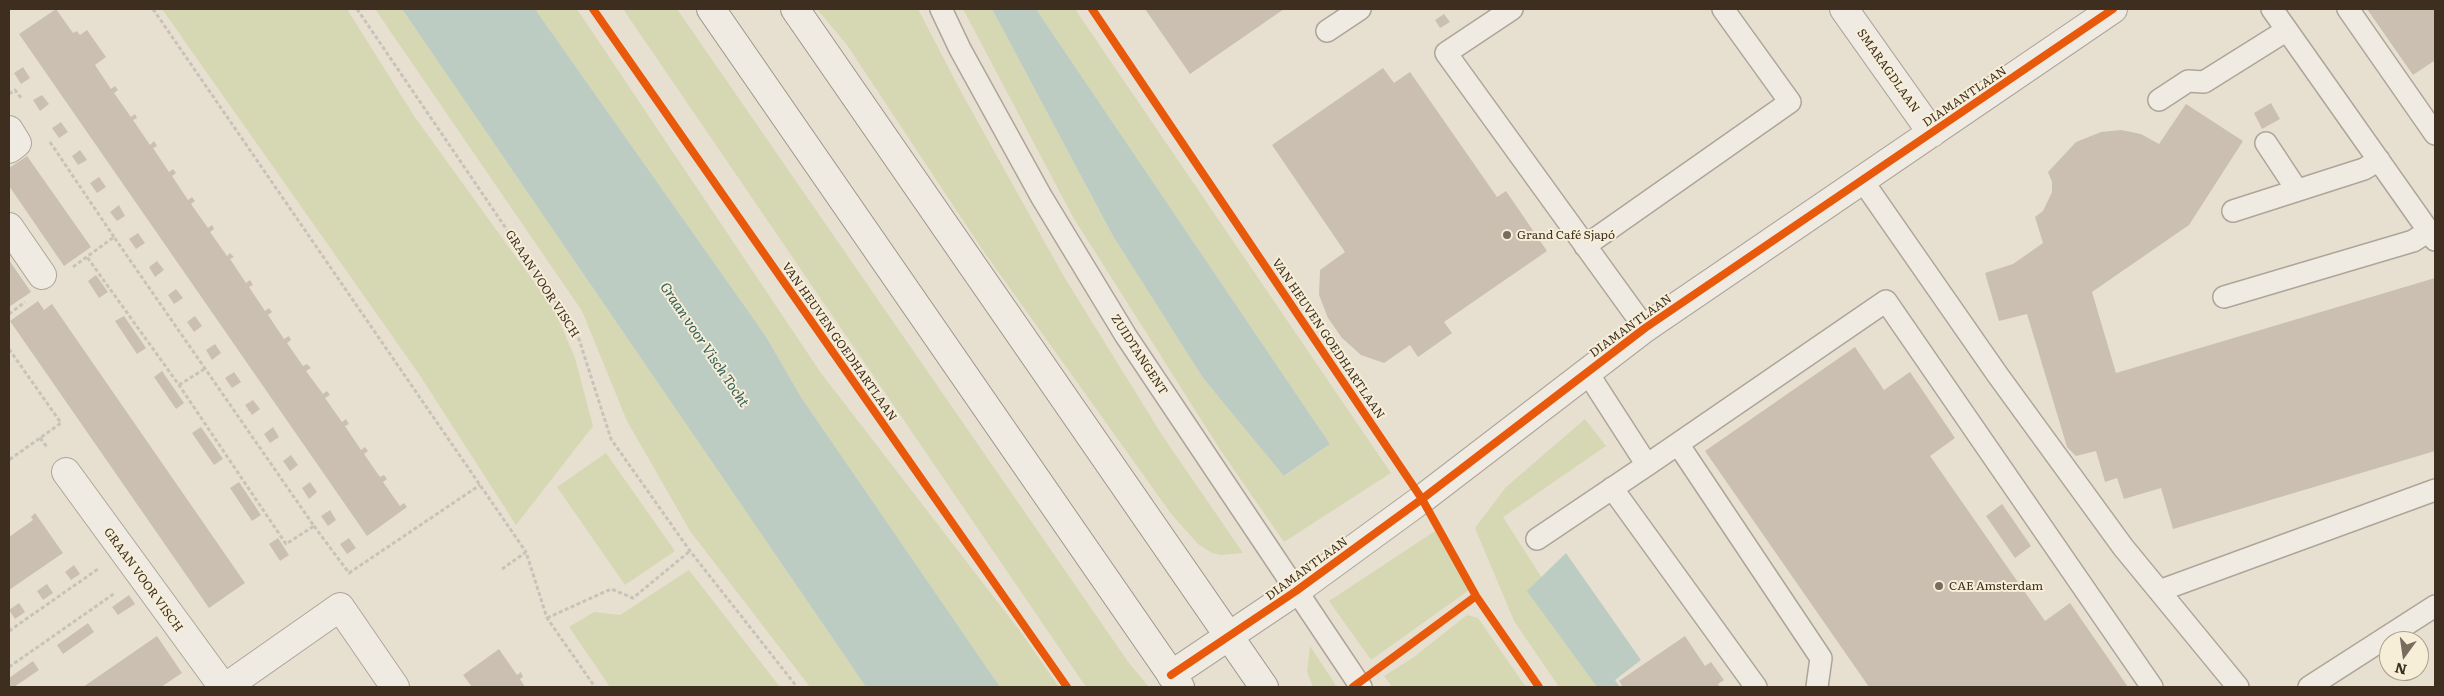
<!DOCTYPE html>
<html>
<head>
<meta charset="utf-8">
<style>
	body { margin:0 }
	#map { position:relative; width:2444px; height:696px; overflow:hidden; background:#e7e0d1; font-family:Literata,serif }
	canvas { display:block }
	.frame { position:absolute; inset:0; border:10px solid #3d2e20; pointer-events:none }
	.north { position:absolute; left:2379px; top:631px; width:50px; height:50px; box-sizing:border-box; background:#f7eed8; border:1px solid #ada18e; border-radius:50%; rotate:194deg; font-size:14px; font-weight:700; line-height:20px; text-align:center; color:#3d2e20 }
	.north::after { content:''; display:block; margin:auto; width:18px; height:22px; background:#786c5e; clip-path:polygon(50% 0,100% 100%,50% 72%,0 100%) }
</style>
</head>
<body>
<div id="map">
<canvas width="2444" height="696"></canvas>
<div class="frame"></div>
<div class="north">N</div>
</div>
<script>
const g = document.querySelector('canvas').getContext('2d');
g.lineJoin = 'round';
function fillPath(path, color) {
  g.fillStyle = color;
  g.fill(path, 'evenodd');
}
function shape(rows) {
  const path = new Path2D();
  for (const r of rows) {
    path.moveTo(r[0], r[1]);
    for (let i = 2; i < r.length; i += 2) path.lineTo(r[i], r[i + 1]);
  }
  return path;
}
function trace(path, color, width, dash) {
  g.strokeStyle = color;
  g.lineWidth = width;
  g.lineCap = dash ? 'butt' : 'round';
  g.setLineDash(dash || []);
  g.stroke(path);
}
function drawText(font, color, halo, rows, align = 'center') {
  g.font = font + ' Literata,serif';
  g.lineWidth = 4;
  g.setLineDash([]);
  g.textBaseline = 'middle';
  g.strokeStyle = halo;
  g.fillStyle = color;
  for (const [text, x, y, turn = 0] of rows) {
    g.save();
    g.translate(x, y);
    g.rotate((+turn || 0) * Math.PI / 180);
    g.textAlign = isNaN(turn) ? turn : align;
    if (halo) g.strokeText(text, 0, 0);
    g.fillText(text, 0, 0);
    g.restore();
  }
}
fillPath(shape([
	[162,9,347,9,414,116,555,311,575,358,593,426,516,525,419,374],
	[375,9,402,9,866,687,810,687,690,531,627,421,582,311],
	[535,9,577,9,821,373,1020,631,1059,687,1000,687,801,397,765,335],
	[623,9,677,9,1129,663,1149,687,1086,687],
	[817,9,918,9,959,88,1063,275,1162,435,1243,553,1221,555,1212,553,1198,544,1172,515,984,252,847,45],
	[963,9,992,9,1113,236,1203,378,1285,476,1330,444,1036,9,1075,9,1391,473,1284,542,1221,451,1073,217],
	[1585,419,1606,446,1503,517,1542,578,1528,591,1597,687,1559,687,1514,621,1475,528,1506,487],
	[606,453,675,551,625,585,557,487],
	[1435,531,1469,590,1371,660,1329,601],
	[689,570,780,687,610,687,569,627,594,612,620,615],
	[1467,615,1478,618,1526,687,1392,687,1384,676,1414,657],
	[1310,646,1337,687,1313,687,1307,672]
]), '#d6d7b3');
fillPath(shape([
	[402,9,535,9,765,335,801,397,1000,687,866,687],
	[992,9,1036,9,1330,444,1284,476,1203,378,1113,236],
	[1566,553,1641,660,1615,680,1620,687,1597,687,1527,591]
]), '#bcccc2');
fillPath(shape([
	[56,9,73,33,77,31,80,35,87,30,106,57,95,65,111,89,115,86,118,90,114,93,131,117,135,114,137,118,133,120,150,145,154,141,157,146,153,148,169,172,173,169,176,173,172,176,188,200,192,197,195,201,191,204,208,228,212,225,214,229,210,232,227,256,230,253,234,257,230,259,246,283,250,280,253,285,249,287,265,311,269,308,272,312,268,315,284,339,289,336,291,340,287,343,303,366,307,364,311,368,306,371,323,394,327,391,330,395,325,398,342,422,346,419,349,424,345,426,361,450,365,447,368,451,364,454,380,477,384,475,387,479,383,482,400,506,404,503,407,507,367,536,19,34],
	[1145,9,1284,9,1190,74],
	[2367,9,2435,9,2435,62,2434,61,2413,75],
	[1444,14,1450,22,1440,28,1435,20],
	[23,67,30,78,21,84,14,73],
	[1383,68,1394,83,1410,72,1497,197,1506,191,1547,251,1444,322,1452,333,1418,357,1410,345,1384,363,1361,355,1342,338,1328,318,1319,295,1320,270,1345,252,1272,145],
	[42,95,49,104,40,111,33,100],
	[2271,103,2280,119,2262,129,2254,113],
	[2186,104,2243,141,2189,225,2092,292,2116,373,2435,278,2435,451,2173,529,2161,488,2124,499,2117,478,2105,482,2096,451,2076,456,2067,447,2027,314,1999,321,1985,273,2013,264,2043,243,2035,217,2043,211,2052,192,2052,182,2048,172,2076,142,2101,132,2121,130,2141,134,2159,144],
	[61,122,68,132,59,138,52,128],
	[80,150,87,160,78,165,72,156],
	[27,156,91,247,64,266,9,186,9,168],
	[99,177,106,187,97,193,90,183],
	[119,205,125,216,117,221,110,212],
	[138,233,145,243,136,249,129,239],
	[9,260,31,292,9,307],
	[157,261,164,270,155,277,149,267],
	[96,275,108,292,99,298,88,281],
	[176,289,183,298,174,304,168,295],
	[38,301,44,310,52,304,245,583,209,608,10,321],
	[124,316,146,348,137,354,115,321],
	[195,316,202,326,194,332,187,322],
	[215,344,221,353,212,360,206,350],
	[1855,347,1884,390,1910,372,1955,438,1930,456,2045,621,2070,603,2128,687,1869,687,1705,451],
	[162,371,184,403,176,409,154,377],
	[234,372,241,382,232,388,225,378],
	[253,400,260,409,252,415,245,405],
	[201,427,223,459,214,465,192,433],
	[273,427,279,437,270,443,264,434],
	[291,455,298,465,290,471,283,461],
	[239,482,261,515,252,521,230,488],
	[310,482,317,492,309,499,302,488],
	[2002,504,2031,546,2015,558,1986,516],
	[330,510,336,520,328,526,321,516],
	[35,513,63,553,9,590,9,537,33,520,31,517],
	[278,538,289,555,280,561,269,544],
	[349,538,356,548,347,554,340,544],
	[74,565,80,574,71,580,65,572],
	[47,584,53,593,43,600,37,591],
	[129,595,135,604,118,615,112,607],
	[19,603,25,612,15,619,9,610],
	[88,623,94,632,63,654,57,645],
	[157,636,182,673,161,687,83,687],
	[1685,636,1705,666,1711,662,1724,680,1718,684,1720,687,1623,687,1619,681],
	[499,649,517,675,521,672,523,677,520,679,525,687,472,687,463,675],
	[33,661,39,670,14,687,9,687,9,678]
]), '#cbbfb2');
const service = shape([
	[941,9,960,49,1041,196,1126,336,1361,687],
	[1512,9,1446,53,1645,328],
	[2272,9,2435,240],
	[2348,9,2435,134],
	[1327,31,1360,9],
	[2159,100,2188,81,2204,82,2287,30],
	[2266,143,2297,190],
	[1862,180,1997,374,2123,547,2238,687],
	[2233,211,2364,169,2379,160],
	[1585,246,1790,102,1723,9],
	[2224,297,2413,241,2429,231],
	[1678,444,1821,658,1817,687],
	[1647,465,1886,301,2152,687],
	[1612,488,1756,687],
	[1537,539,1647,465,1587,372],
	[2159,591,2435,490],
	[2309,687,2435,606]
]);
const minor = shape([
	[1844,9,1932,133],
	[9,130,17,143,9,149],
	[9,227,42,275],
	[66,472,223,687],
	[1171,675,1296,591,1422,499,1645,328,2113,9],
	[226,687,340,607,395,687]
]);
const secondary = shape([
	[711,9,1180,687],
	[795,9,1264,687]
]);
trace(service, '#ada599', 24);
trace(minor, '#ada599', 30);
trace(secondary, '#9c958a', 30);
trace(shape([
	[153,9,526,552],
	[357,9,577,333,611,439,690,551,797,687],
	[9,94,15,90,22,99],
	[50,142,114,237],
	[73,267,114,237,314,526,286,544,179,385,87,257],
	[9,314,25,302],
	[9,349,61,423,9,460],
	[179,385,206,368],
	[40,438,47,447],
	[314,526,349,573,480,485],
	[502,569,526,552,547,618,595,687],
	[547,618,611,589,633,598,690,551],
	[9,631,98,569],
	[9,667,115,593]
]), '#c8c2b9', 3, [4, 2.5]);
trace(service, '#efebe3', 21);
trace(minor, '#efebe3', 28);
trace(secondary, '#efebe3', 28);
trace(shape([
	[593,9,1067,687],
	[1092,9,1422,499,1476,596,1539,687],
	[1171,675,1296,591,1422,499,1645,328,2113,9],
	[1353,687,1476,596]
]), '#e8590c', 8);
for (const [x, y, r, color] of [
	[1507,235,5,"#786c5e"],
	[1939,586,5,"#786c5e"]
]) {
  const dot = new Path2D();
  dot.arc(x, y, r, 0, 2 * Math.PI);
  g.fillStyle = color;
  g.fill(dot);
  trace(dot, '#f7eed8', 2);
}
drawText('12px', '#3d2e20', '#f7eed8', [
	["SMARAGDLAAN",1888,71,55],
	["DIAMANTLAAN",1965,97,-34],
	["GRAAN VOOR VISCH",542,284,57],
	["DIAMANTLAAN",1631,326,-36],
	["VAN HEUVEN GOEDHARTLAAN",1328,339,56],
	["VAN HEUVEN GOEDHARTLAAN",839,342,55],
	["ZUIDTANGENT",1139,355,57],
	["DIAMANTLAAN",1307,569,-36],
	["GRAAN VOOR VISCH",143,580,54]
]);
drawText('12px', '#3d2e20', '#f7eed8', [
	["Grand Café Sjapó",1517,235],
	["CAE Amsterdam",1949,586]
], 'left');
drawText('italic 14px', '#2f5d5a', '#f7eed8', [
	["Graan voor Visch Tocht",704,345,56]
]);
</script>
</body>
</html>
